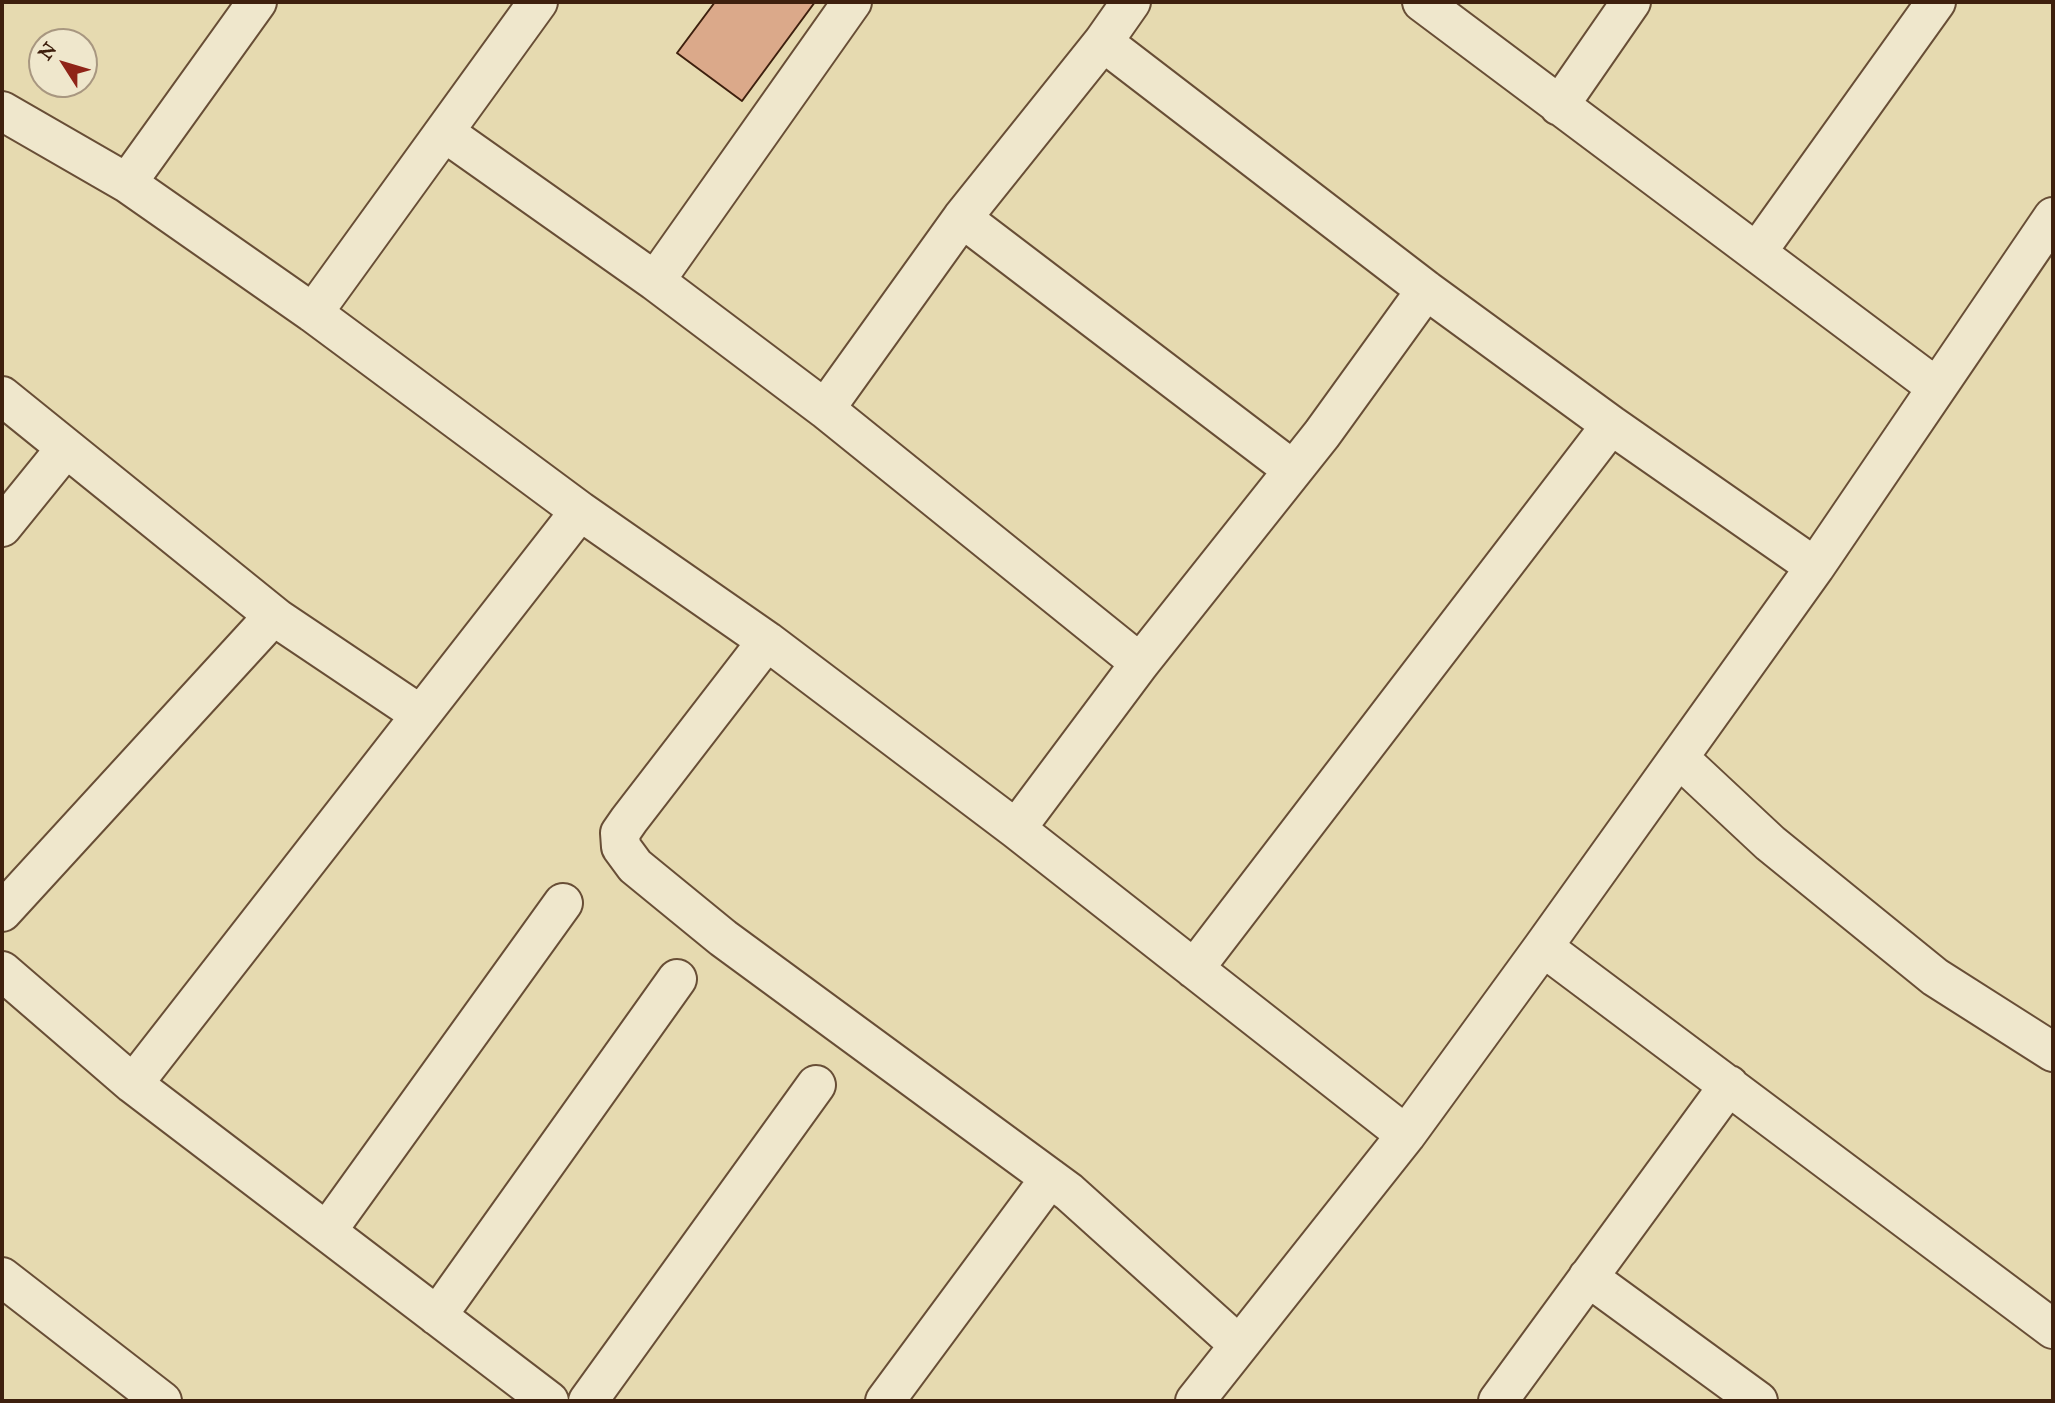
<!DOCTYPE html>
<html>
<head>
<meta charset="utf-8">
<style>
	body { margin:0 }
	#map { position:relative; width:2055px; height:1403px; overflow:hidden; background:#e6dab0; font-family:"IM FELL Great Primer",serif }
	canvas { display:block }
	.frame { position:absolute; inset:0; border:4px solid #3e200e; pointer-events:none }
	.north { position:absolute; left:28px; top:28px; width:70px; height:70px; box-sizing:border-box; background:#efe7cc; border:2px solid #a89780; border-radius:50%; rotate:307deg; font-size:19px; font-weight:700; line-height:28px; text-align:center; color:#3e200e }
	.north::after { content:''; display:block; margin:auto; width:24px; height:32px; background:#8f2418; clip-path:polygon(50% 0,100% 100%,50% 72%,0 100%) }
</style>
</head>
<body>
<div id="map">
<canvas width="2055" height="1403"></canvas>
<div class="frame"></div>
<div class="north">N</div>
</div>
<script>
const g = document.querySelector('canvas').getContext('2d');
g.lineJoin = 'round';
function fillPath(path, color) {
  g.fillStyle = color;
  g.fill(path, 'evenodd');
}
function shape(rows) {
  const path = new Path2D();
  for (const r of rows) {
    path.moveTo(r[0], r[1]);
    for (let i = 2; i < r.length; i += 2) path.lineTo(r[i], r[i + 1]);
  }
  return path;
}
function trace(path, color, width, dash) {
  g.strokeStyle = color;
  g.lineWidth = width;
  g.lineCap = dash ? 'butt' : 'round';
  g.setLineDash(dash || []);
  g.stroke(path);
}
const building = shape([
	[715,2,815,2,742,101,677,53,715,2]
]);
fillPath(building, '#dba98a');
trace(building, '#3e200e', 2);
const street = shape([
	[1422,2,1936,387],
	[1103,42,1426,290,1611,425,1815,567],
	[1559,106,1631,2],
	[2,111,127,183,313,313,580,511,767,641,1016,829,1406,1135],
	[444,132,655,281,825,409,1140,663],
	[127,183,257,2],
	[962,218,1293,470],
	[1757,252,1936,2],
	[655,281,852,2],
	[313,313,538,2],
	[2,396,278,619,421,715],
	[825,409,962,218,1103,42,1131,2],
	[2,527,66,448],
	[767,641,629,820,620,833,621,847,635,866,723,938,1069,1192,1239,1345],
	[1679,758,1770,843,1935,977,2053,1052],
	[1016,829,1140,663,1322,434,1426,290],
	[2,912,266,624,278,619],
	[1543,947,2053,1329],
	[1194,969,1611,425],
	[2,971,133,1084,549,1401],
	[133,1084,580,511],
	[327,1231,563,903],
	[2,1277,162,1401],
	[1588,1277,1758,1401],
	[437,1316,677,979],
	[588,1401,816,1085],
	[885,1401,1050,1178],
	[1195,1401,1406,1135,1543,947,1815,567,2053,217],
	[1498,1401,1729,1085]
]);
trace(street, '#684e36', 42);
trace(street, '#efe7cc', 38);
</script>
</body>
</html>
